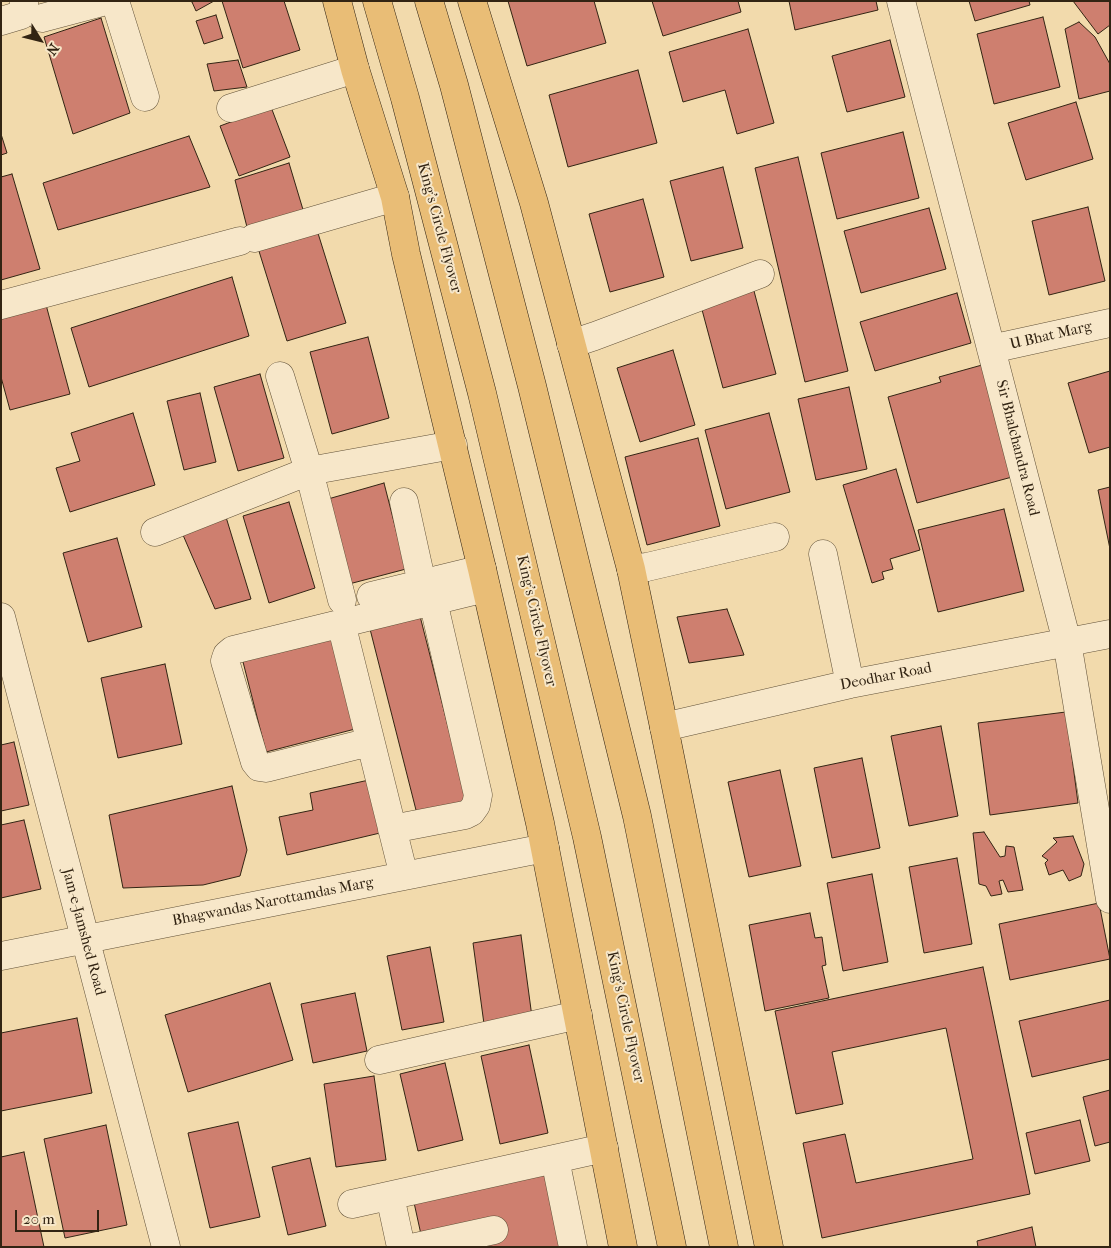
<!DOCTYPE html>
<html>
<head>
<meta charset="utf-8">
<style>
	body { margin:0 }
	#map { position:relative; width:1111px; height:1248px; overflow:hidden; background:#f2daac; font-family:"IM FELL French Canon",serif }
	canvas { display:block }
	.frame { position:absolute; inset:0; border:2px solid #322413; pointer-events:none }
	.north { position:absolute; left:15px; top:15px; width:50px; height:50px; -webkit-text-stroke:4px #f7e7c9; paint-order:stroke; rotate:126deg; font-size:14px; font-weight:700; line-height:20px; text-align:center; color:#322413 }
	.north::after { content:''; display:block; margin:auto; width:18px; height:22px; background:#322413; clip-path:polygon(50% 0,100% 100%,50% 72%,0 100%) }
	.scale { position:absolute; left:15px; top:1210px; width:84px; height:22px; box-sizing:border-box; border:2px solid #322413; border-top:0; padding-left:6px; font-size:15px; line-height:18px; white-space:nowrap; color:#322413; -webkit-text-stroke:4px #f7e7c9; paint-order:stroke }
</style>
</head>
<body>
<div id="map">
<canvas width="1111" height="1248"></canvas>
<div class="frame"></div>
<div class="north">N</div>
<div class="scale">20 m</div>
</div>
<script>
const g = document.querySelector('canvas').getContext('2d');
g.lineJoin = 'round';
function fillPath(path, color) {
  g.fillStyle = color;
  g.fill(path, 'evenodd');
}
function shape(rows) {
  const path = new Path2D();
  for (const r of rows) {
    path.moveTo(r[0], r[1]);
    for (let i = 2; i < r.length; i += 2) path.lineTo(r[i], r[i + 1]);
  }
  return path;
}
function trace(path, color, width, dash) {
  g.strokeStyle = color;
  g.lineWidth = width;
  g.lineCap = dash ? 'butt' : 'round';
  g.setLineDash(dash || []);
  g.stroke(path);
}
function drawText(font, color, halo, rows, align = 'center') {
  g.font = font + ' "IM FELL French Canon",serif';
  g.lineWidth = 4;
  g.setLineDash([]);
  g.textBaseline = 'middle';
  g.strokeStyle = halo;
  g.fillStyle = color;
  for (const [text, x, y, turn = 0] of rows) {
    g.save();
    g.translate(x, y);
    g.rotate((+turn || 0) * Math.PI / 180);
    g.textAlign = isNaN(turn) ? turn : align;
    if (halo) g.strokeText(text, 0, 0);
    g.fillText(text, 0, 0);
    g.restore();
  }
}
const building = shape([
	[222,1,284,1,300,50,243,68,222,1],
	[508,1,594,1,606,43,527,66,508,1],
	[652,1,738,1,741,12,663,36,652,1],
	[789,1,876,1,878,10,795,30,789,1],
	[969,1,1029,1,1030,5,975,21,969,1],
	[1073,1,1110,1,1110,25,1098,34,1073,1],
	[192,2,192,1,214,1,196,11,192,2],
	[216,15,223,38,204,44,196,21,216,15],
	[1043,17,1060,87,994,104,977,34,1043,17],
	[101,18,130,113,73,134,44,37,101,18],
	[1079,22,1095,37,1110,64,1110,91,1079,99,1065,29,1079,22],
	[748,29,774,123,737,134,725,90,683,102,669,52,748,29],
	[890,40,905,97,847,112,832,56,890,40],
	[238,60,247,87,214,91,207,64,238,60],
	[638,70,657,143,568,167,549,95,638,70],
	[1076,102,1093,159,1026,180,1008,123,1076,102],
	[271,107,290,157,239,176,220,126,271,107],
	[903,132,919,198,837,219,821,153,903,132],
	[1,134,7,153,1,155,1,134],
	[189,136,210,187,58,230,43,183,189,136],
	[798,157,848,371,805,382,755,168,798,157],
	[289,163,304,213,248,231,235,180,289,163],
	[723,167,743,248,691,261,670,181,723,167],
	[12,174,40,269,1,280,1,177,12,174],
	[643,199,664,277,610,292,589,214,643,199],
	[1088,207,1105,281,1049,295,1032,221,1088,207],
	[929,208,946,269,861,293,844,231,929,208],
	[317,230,346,323,287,341,258,248,317,230],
	[232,277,249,336,89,387,71,328,232,277],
	[754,291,776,374,723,388,701,306,754,291],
	[957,293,971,343,875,371,860,322,957,293],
	[45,301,70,394,10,410,1,377,1,313,45,301],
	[368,337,389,418,332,434,310,352,368,337],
	[673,350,695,425,640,442,617,368,673,350],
	[982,365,1012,477,917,503,888,397,941,382,939,377,982,365],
	[1110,371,1110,447,1089,453,1068,383,1110,371],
	[260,374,284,458,238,471,214,387,260,374],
	[849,387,867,469,816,480,798,399,849,387],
	[200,393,216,462,184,470,167,401,200,393],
	[133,413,155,485,70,512,56,468,80,461,71,433,133,413],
	[769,413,790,492,726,509,705,430,769,413],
	[698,438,720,526,647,545,625,457,698,438],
	[896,469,920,550,890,559,893,569,882,572,884,579,872,583,843,485,896,469],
	[384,483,406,569,349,584,328,499,384,483],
	[1110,487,1110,549,1098,490,1110,487],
	[289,502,315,588,269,603,243,516,289,502],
	[1004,509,1024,591,938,612,918,530,1004,509],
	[226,517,251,599,215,609,183,535,226,517],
	[117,538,142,627,88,642,63,553,117,538],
	[727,609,744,655,689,663,677,617,727,609],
	[420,616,467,801,417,814,370,629,420,616],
	[333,629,359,728,266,752,241,654,333,629],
	[165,664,182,744,118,758,101,678,165,664],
	[1066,712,1078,803,990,815,978,723,1066,712],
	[941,726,958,816,909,826,891,736,941,726],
	[14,742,29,805,1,811,1,745,14,742],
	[862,758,880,848,832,858,814,768,862,758],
	[780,770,801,866,749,877,728,782,780,770],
	[369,780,380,833,287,855,279,817,313,810,310,793,369,780],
	[232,786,247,850,240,876,203,885,123,888,109,815,232,786],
	[24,820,41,889,1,898,1,825,24,820],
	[984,832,1000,857,1005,856,1006,846,1014,847,1023,890,1008,892,1003,880,999,881,1002,894,991,896,986,886,979,884,973,833,984,832],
	[1073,836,1084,864,1081,876,1069,881,1063,870,1049,875,1045,863,1048,860,1042,856,1057,842,1053,838,1073,836],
	[957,858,972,944,924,953,909,867,957,858],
	[872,874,888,962,843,971,827,883,872,874],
	[1099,903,1110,959,1010,980,999,924,1099,903],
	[810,913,815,938,822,937,826,965,822,966,829,998,765,1011,749,925,810,913],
	[521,935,532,1017,484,1024,473,943,521,935],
	[430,947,444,1022,402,1030,387,956,430,947],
	[983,967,1030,1194,822,1238,803,1143,845,1134,856,1183,973,1159,946,1028,832,1052,843,1104,796,1114,775,1011,983,967],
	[270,983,293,1060,188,1092,165,1015,270,983],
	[355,993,367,1051,313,1063,301,1004,355,993],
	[1110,1000,1110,1059,1032,1077,1019,1021,1110,1000],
	[77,1018,92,1093,1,1111,1,1033,77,1018],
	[529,1045,548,1133,500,1144,481,1056,529,1045],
	[445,1063,463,1140,418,1151,400,1074,445,1063],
	[374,1076,386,1160,336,1167,324,1084,374,1076],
	[1110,1090,1110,1142,1095,1146,1083,1097,1110,1090],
	[1080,1120,1090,1161,1035,1174,1026,1133,1080,1120],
	[238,1122,260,1217,210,1228,188,1133,238,1122],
	[106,1125,127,1225,65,1238,44,1139,106,1125],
	[24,1152,44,1247,1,1247,1,1157,24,1152],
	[310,1158,326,1226,288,1235,272,1167,310,1158],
	[544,1169,561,1247,454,1247,422,1239,413,1198,544,1169],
	[1032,1227,1036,1247,978,1247,977,1241,1032,1227]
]);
fillPath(building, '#ce7f6f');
trace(building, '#322413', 1);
const minor = shape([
	[115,1,145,97],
	[901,1,1067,642,1110,899],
	[42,18,106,1],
	[1,21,21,15,24,11,24,1],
	[231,108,355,69],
	[254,238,395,197],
	[1,305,240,241],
	[571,344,595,336,760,274],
	[991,349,1110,323],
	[280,376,309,471,342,600],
	[404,502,422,584],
	[155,532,309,471,453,445],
	[823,554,850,684],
	[631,569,647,567,775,537],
	[371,596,482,569],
	[1,617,166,1247],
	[341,623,404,876],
	[664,727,850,684,1110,634],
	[370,742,266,768,259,767,255,762,225,661,227,655,233,650,486,588],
	[392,829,465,815,471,812,476,805,478,795,433,601],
	[1,956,545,848],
	[379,1060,578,1015],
	[555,1159,573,1247],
	[390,1196,401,1247],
	[352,1204,604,1148],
	[416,1247,494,1230]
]);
const highway = shape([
	[337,1,355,69,395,197,406,254,482,569,540,823,623,1247],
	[377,1,405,98,482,393,587,837,672,1247],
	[429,1,454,85,532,386,637,816,724,1247],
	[472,1,534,203,631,569,664,727,769,1247]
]);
trace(minor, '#625239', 29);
trace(highway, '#322413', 29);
trace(minor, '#f7e7c9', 28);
trace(highway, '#e9bd76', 28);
drawText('15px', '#322413', '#f7e7c9', [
	["King's Circle Flyover",439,228,75],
	["U Bhat Marg",1051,336,-13],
	["Sir Bhalchandra Road",1017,448,76],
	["King's Circle Flyover",536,621,77],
	["Deodhar Road",886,677,-11],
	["Bhagwandas Narottamdas Marg",273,902,-11],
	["Jam-e-Jamshed Road",83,932,75],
	["King's Circle Flyover",625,1017,78]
]);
</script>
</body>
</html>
